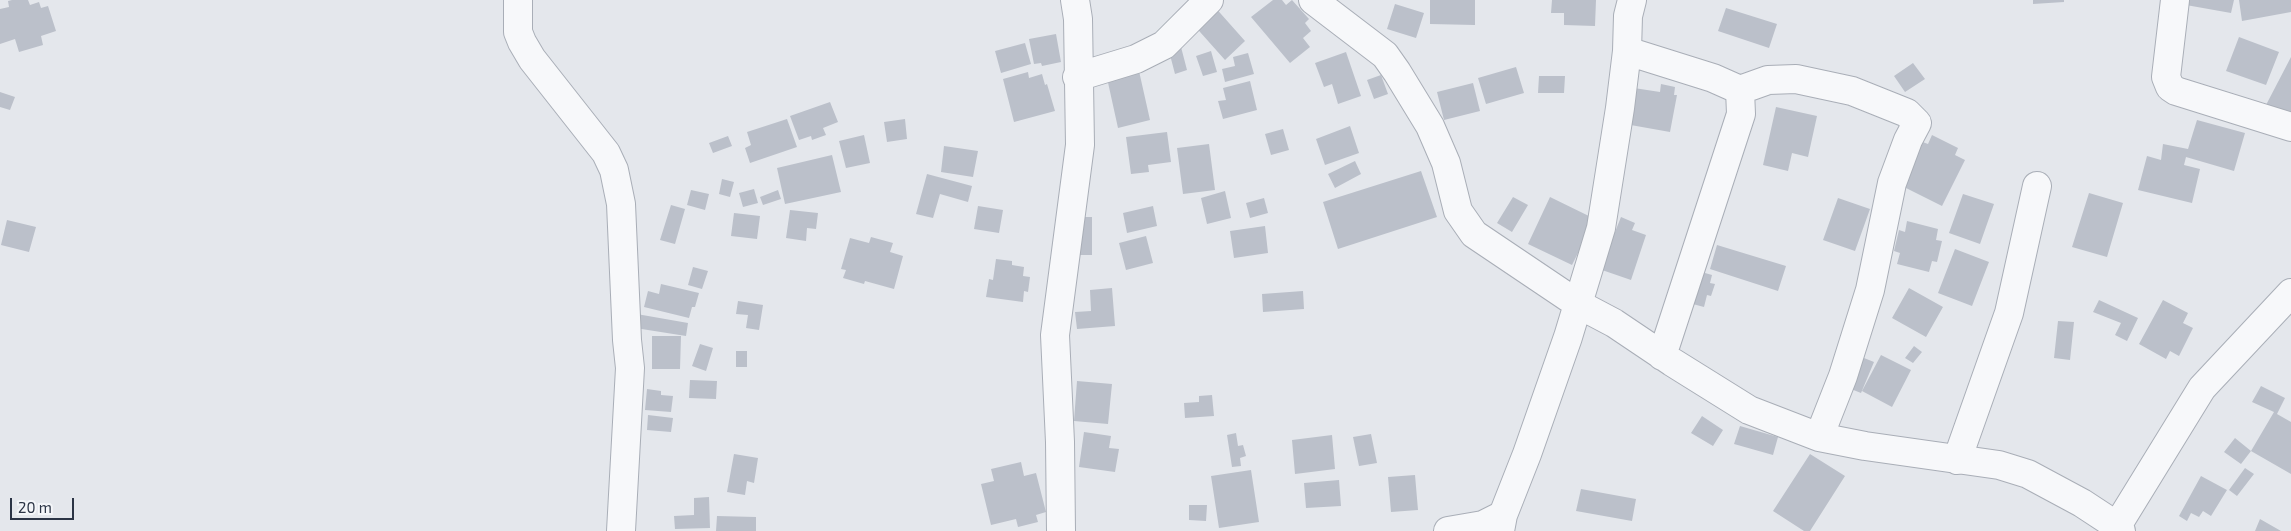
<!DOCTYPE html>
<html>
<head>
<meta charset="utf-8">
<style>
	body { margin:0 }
	#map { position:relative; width:2291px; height:531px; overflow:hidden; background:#e4e7ec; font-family:"Exo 2",sans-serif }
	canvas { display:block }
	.scale { position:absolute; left:10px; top:498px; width:64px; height:22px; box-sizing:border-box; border:2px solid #2b3445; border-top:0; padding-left:6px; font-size:15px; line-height:18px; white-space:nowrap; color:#2b3445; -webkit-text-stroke:4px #f4f6f9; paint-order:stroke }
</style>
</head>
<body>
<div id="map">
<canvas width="2291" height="531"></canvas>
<div class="scale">20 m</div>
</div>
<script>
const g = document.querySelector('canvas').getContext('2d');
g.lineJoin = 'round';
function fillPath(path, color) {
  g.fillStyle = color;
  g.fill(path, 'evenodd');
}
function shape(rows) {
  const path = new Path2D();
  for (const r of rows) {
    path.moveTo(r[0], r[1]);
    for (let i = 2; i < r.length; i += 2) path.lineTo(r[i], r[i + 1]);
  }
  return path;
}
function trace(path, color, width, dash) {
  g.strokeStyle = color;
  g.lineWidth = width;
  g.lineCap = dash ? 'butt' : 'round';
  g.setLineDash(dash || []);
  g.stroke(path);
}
fillPath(shape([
	[12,0,28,0,30,5,39,2,41,8,48,6,56,31,41,36,43,45,19,52,15,39,0,44,0,9,9,7,8,1],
	[1273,0,1282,0,1286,5,1292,0,1309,19,1305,23,1311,31,1303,38,1310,47,1290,63,1251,17],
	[1430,0,1475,0,1475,25,1430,24],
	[1552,0,1596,0,1595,26,1564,25,1564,13,1551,13],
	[2033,0,2064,0,2064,2,2033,4],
	[2186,0,2234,0,2231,13,2186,5],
	[2239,0,2291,0,2291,12,2242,21],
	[1395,4,1424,13,1416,38,1387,29],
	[1213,5,1245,41,1225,60,1192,23],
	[1726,8,1777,24,1769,48,1718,31],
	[1056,34,1061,62,1042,66,1041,63,1034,64,1029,39],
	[2239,37,2279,52,2266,85,2226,71],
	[1025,43,1031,64,1001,73,995,51],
	[1181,47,1187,70,1175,74,1169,51],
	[1211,51,1217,72,1203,76,1196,56],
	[1346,52,1361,96,1338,104,1332,84,1324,87,1315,63],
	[1248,53,1254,74,1225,82,1222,69,1235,66,1233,57],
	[2291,57,2291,118,2266,105],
	[1913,63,1925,79,1905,92,1894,76],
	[1516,67,1524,93,1486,104,1478,78],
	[1139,71,1150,120,1118,128,1107,78],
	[1028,72,1029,78,1042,74,1045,85,1047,84,1055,111,1014,122,1003,79],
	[1381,75,1388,94,1374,99,1367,80],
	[1539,76,1565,76,1564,93,1538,93],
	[1250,81,1257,110,1223,119,1218,101,1226,100,1223,88],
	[1473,83,1480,111,1444,120,1437,92],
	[1661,84,1675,87,1674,95,1677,95,1670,132,1625,124,1634,88,1660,92],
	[0,92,15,97,10,110,0,107],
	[830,102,838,122,823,128,826,135,812,140,811,136,799,140,790,116],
	[1776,107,1817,116,1808,157,1792,153,1788,171,1763,165],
	[787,119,797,147,750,163,745,148,751,145,747,132],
	[905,119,907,139,887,142,884,122],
	[2197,120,2245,133,2234,171,2186,157,2184,165,2200,169,2192,203,2138,190,2147,156,2161,160,2163,144,2188,149],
	[1350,126,1359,153,1325,165,1316,139],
	[1283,129,1289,150,1271,155,1265,134],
	[1167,132,1171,162,1148,165,1149,172,1131,174,1126,137],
	[864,135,870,163,846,168,839,141],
	[1932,135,1958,148,1955,155,1965,160,1942,206,1904,187,1912,170,1906,167,1920,141,1928,144],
	[728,136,732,146,713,153,709,143],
	[1209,144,1215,190,1183,194,1177,148],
	[944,146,978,151,973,177,941,172],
	[832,155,841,192,785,204,777,168],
	[1355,161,1361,174,1335,188,1328,174],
	[1421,171,1437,217,1338,249,1323,202],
	[927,174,972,186,968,202,940,194,933,218,916,214],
	[722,179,734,182,730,197,719,194],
	[754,189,758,203,743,207,739,193],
	[691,190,709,194,705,210,687,205],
	[778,190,781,199,763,205,760,197],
	[1225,191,1231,218,1207,224,1201,198],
	[2089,193,2123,203,2107,257,2072,247],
	[1963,194,1994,204,1980,244,1949,233],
	[1513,197,1528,205,1512,232,1497,223],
	[1550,197,1595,219,1572,265,1528,244],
	[1264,198,1268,213,1250,218,1246,203],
	[1838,198,1870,209,1855,251,1823,240],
	[671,205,685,209,675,244,660,240],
	[978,206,1003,210,999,233,974,229],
	[1153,206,1157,226,1127,233,1123,213],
	[790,210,818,213,816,229,807,228,806,241,786,238],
	[734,213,760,216,757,239,731,236],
	[1077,217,1092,217,1092,255,1077,255],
	[1621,217,1635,223,1632,230,1646,235,1631,280,1602,270,1601,267],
	[7,220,36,227,29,252,1,245],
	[1907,221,1938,229,1936,240,1942,241,1937,262,1932,261,1929,272,1897,264,1900,253,1894,251,1899,230,1905,232],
	[1265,226,1268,253,1234,258,1230,231],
	[1146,236,1153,263,1126,270,1119,243],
	[871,237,893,243,890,252,903,256,894,289,865,281,864,284,843,278,846,270,841,269,850,238,869,243],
	[1717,245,1786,266,1778,291,1710,269],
	[1955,249,1989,262,1972,306,1938,293],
	[996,259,1012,261,1012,265,1024,267,1023,276,1030,277,1028,292,1024,291,1023,302,986,297,989,279,993,280],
	[693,267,708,271,702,289,688,285],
	[1698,271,1712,275,1710,283,1715,284,1711,296,1707,295,1704,307,1689,303],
	[661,284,699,293,695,307,692,307,689,318,644,307,648,291,659,294],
	[1112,288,1115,326,1077,329,1075,312,1091,311,1090,290],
	[1909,288,1943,307,1926,337,1892,318],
	[1303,291,1304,309,1263,312,1262,294],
	[2099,300,2138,318,2127,341,2115,335,2121,323,2093,312],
	[2163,300,2188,313,2183,323,2193,328,2179,356,2170,351,2166,359,2139,344],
	[738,301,763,305,759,330,746,328,748,315,736,314],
	[631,313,688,323,686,336,629,327],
	[2058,321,2074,322,2070,360,2054,358],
	[652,336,681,336,680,369,652,369],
	[700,344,713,348,706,371,692,366],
	[1914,346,1922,352,1913,363,1905,358],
	[736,351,747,351,747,367,736,367],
	[1881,355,1911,370,1892,407,1862,391],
	[1859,356,1874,362,1861,393,1846,387],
	[690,380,717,381,716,399,689,398],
	[1077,381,1112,384,1108,424,1074,421],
	[2261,386,2285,398,2277,414,2291,422,2291,474,2251,451,2274,412,2252,402],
	[647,389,661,391,661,395,673,396,671,412,645,410],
	[1212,395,1214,416,1185,418,1184,403,1199,402,1199,396],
	[648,415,673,418,671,432,647,430],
	[1702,416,1723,430,1713,446,1691,433],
	[1740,426,1778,437,1773,455,1734,444],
	[1084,432,1111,436,1109,448,1119,449,1115,472,1079,467],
	[1236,433,1238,446,1243,445,1246,456,1240,458,1241,466,1232,467,1227,435],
	[1371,434,1377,463,1359,466,1353,437],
	[1332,435,1335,469,1295,474,1292,440],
	[2235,438,2251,451,2241,464,2224,452],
	[734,454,758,458,754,483,747,481,745,495,727,492],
	[1810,454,1845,476,1810,531,1804,531,1773,511],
	[1021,462,1024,476,1036,473,1046,512,1036,515,1038,522,1018,527,1016,519,991,525,981,484,994,481,991,469],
	[2245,468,2254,474,2237,496,2229,490],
	[1251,470,1259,522,1219,528,1211,476],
	[1415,475,1418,510,1391,512,1388,477],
	[2201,476,2227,490,2211,516,2203,511,2199,517,2191,513,2187,521,2179,516],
	[1339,480,1341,506,1306,508,1304,483],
	[1581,489,1636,499,1632,521,1576,511],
	[709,497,710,528,675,529,674,516,694,515,694,498],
	[1189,505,1207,505,1206,521,1189,520],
	[717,516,756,517,756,531,716,531],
	[2260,519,2281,531,2255,531]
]), '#bbc0ca');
const minor = shape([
	[518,0,518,32,522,42,532,59,606,153,614,170,621,204,627,340,630,368,621,531],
	[1313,0,1385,55,1397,72,1430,126,1446,163,1458,211,1474,234,1578,304,1614,323,1672,362,1749,410,1819,437,1865,446,1999,465,2028,474,2082,503,2117,526,2121,531],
	[2175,0,2166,77,2170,87,2176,91,2291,127],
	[1627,51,1713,78,1740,90,1741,114,1662,356],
	[1077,77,1136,59,1164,45,1209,0],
	[1740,90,1768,80,1796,79,1852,91,1907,113,1917,123,1908,140,1892,183,1870,290,1843,376,1819,437],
	[1957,460,2009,313,2037,186],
	[2117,526,2202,388,2291,293],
	[1061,531,1060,442,1055,335,1080,145,1078,19,1075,0],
	[1448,531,1483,525,1503,515],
	[1500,531,1503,515,1527,454,1568,337,1601,228,1620,108,1627,51,1628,16,1632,0]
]);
trace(minor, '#a9aeb7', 30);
trace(minor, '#f7f8fa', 28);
</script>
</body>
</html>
